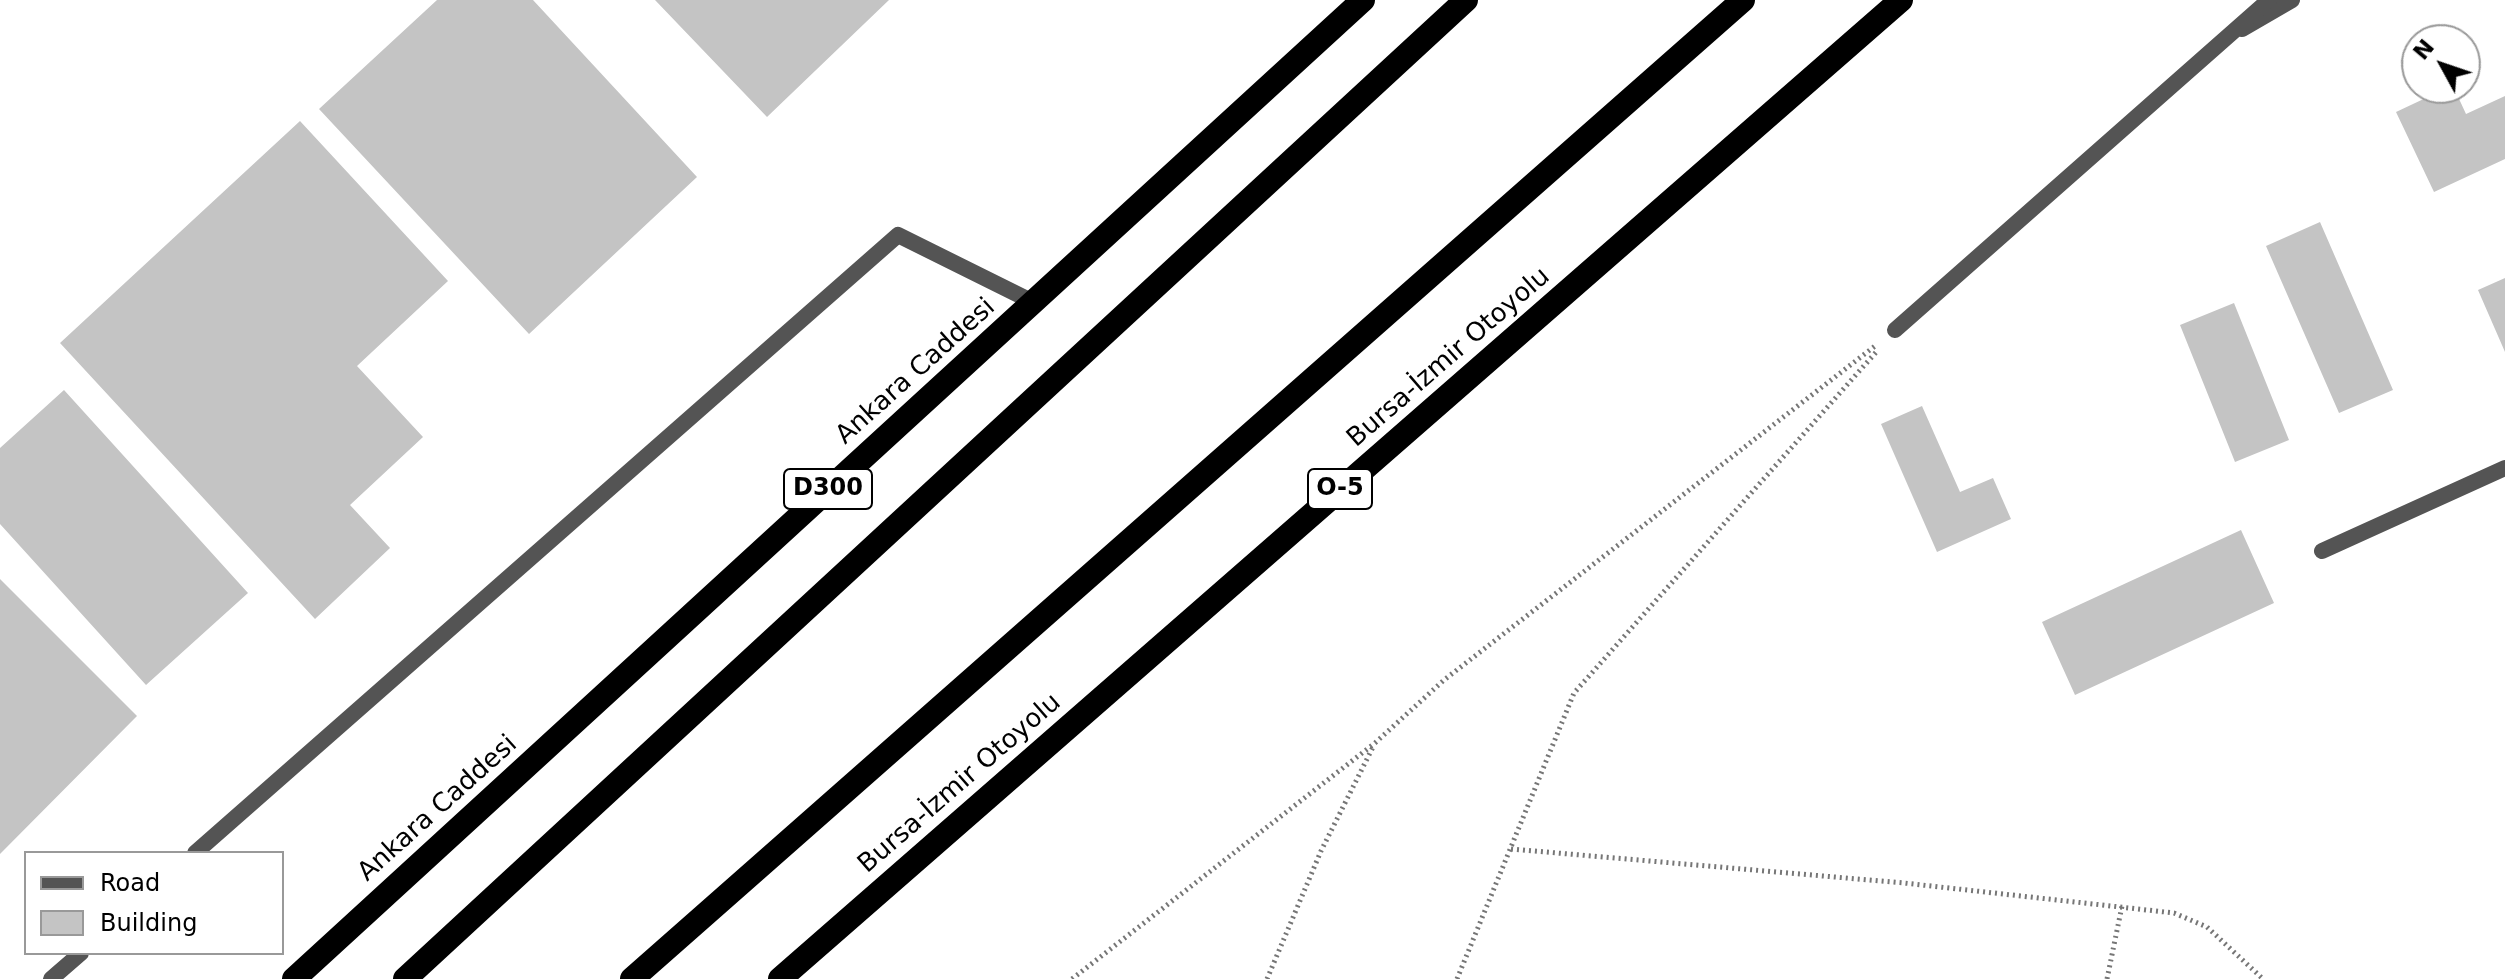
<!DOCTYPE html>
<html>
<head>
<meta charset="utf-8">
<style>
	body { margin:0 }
	#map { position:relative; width:2505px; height:979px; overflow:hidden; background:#fff; font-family:"DejaVu Sans",sans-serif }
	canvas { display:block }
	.legend { position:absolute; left:24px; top:851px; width:260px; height:104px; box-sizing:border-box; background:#fff; border:2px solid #999; margin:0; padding:10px 14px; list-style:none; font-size:24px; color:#000 }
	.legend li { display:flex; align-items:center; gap:16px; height:40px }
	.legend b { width:40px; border:2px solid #999 }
	.north { position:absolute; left:2401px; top:24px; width:80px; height:80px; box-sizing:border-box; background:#fff; border:2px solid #999; border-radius:50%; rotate:310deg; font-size:22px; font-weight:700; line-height:32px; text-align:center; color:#000 }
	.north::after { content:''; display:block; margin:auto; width:28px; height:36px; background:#000; clip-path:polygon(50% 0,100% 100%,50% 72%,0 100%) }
</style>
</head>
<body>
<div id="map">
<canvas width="2505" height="979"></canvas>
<ul class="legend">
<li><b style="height:10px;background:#545454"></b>Road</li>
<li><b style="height:22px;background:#c4c4c4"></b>Building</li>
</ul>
<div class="north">N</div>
</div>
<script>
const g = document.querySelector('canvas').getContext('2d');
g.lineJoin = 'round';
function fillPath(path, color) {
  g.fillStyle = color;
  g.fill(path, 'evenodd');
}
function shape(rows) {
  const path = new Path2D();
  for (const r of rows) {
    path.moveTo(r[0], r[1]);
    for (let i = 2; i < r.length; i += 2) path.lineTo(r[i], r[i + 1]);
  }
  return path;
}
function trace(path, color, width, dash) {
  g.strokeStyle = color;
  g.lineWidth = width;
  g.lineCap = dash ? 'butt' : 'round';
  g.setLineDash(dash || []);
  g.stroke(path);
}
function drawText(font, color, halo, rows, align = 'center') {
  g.font = font + ' "DejaVu Sans",sans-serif';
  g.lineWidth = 6;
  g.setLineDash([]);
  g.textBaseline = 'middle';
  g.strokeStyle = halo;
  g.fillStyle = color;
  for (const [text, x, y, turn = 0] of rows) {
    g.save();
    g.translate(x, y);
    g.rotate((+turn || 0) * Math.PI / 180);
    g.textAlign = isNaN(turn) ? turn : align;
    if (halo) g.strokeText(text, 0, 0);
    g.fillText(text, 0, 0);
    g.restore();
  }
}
fillPath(shape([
	[437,0,533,0,697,177,529,334,319,109],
	[655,0,889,0,767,117],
	[2447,88,2454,88,2466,114,2505,96,2505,159,2434,192,2396,112],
	[300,121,448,281,357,366,423,437,350,505,390,548,315,619,60,343],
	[2320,222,2393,390,2339,413,2266,246],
	[2505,278,2505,352,2478,290],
	[2234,303,2289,440,2235,462,2180,325],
	[64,390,248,593,146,685,0,524,0,448],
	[1922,406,1960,492,1993,478,2011,519,1937,552,1881,424],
	[2241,530,2274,603,2075,695,2042,622],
	[0,579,137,716,0,854]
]), '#c4c4c4');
trace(shape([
	[1511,849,1904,883,2174,913,2207,927,2263,979],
	[1072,979,1375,743,1444,680,1875,346],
	[1267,979,1321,851,1373,747],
	[1457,979,1574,693,1878,350],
	[2107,979,2122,906]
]), '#767676', 5, [2, 4]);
trace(shape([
	[2242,29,2292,0],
	[2322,551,2505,468],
	[195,853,898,235,1033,302],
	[51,979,81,953]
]), '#545454', 16);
trace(shape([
	[1895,330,2269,0]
]), '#545454', 16);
trace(shape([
	[294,979,1363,0],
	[405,979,1466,0],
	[632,979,1743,0],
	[780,979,1901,0]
]), '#000', 24);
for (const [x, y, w] of [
	[828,489,88],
	[1340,489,64]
]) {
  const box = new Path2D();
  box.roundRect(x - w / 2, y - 20, w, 40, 6);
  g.fillStyle = '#fff';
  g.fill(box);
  trace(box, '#000', 2);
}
drawText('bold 24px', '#000', null, [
	["D300",828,489],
	["O-5",1340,489]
]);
drawText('26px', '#000', '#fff', [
	["Bursa-İzmir Otoyolu",1449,358,-41],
	["Ankara Caddesi",916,372,-42],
	["Bursa-İzmir Otoyolu",960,784,-41],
	["Ankara Caddesi",438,809,-42]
]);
</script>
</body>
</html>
